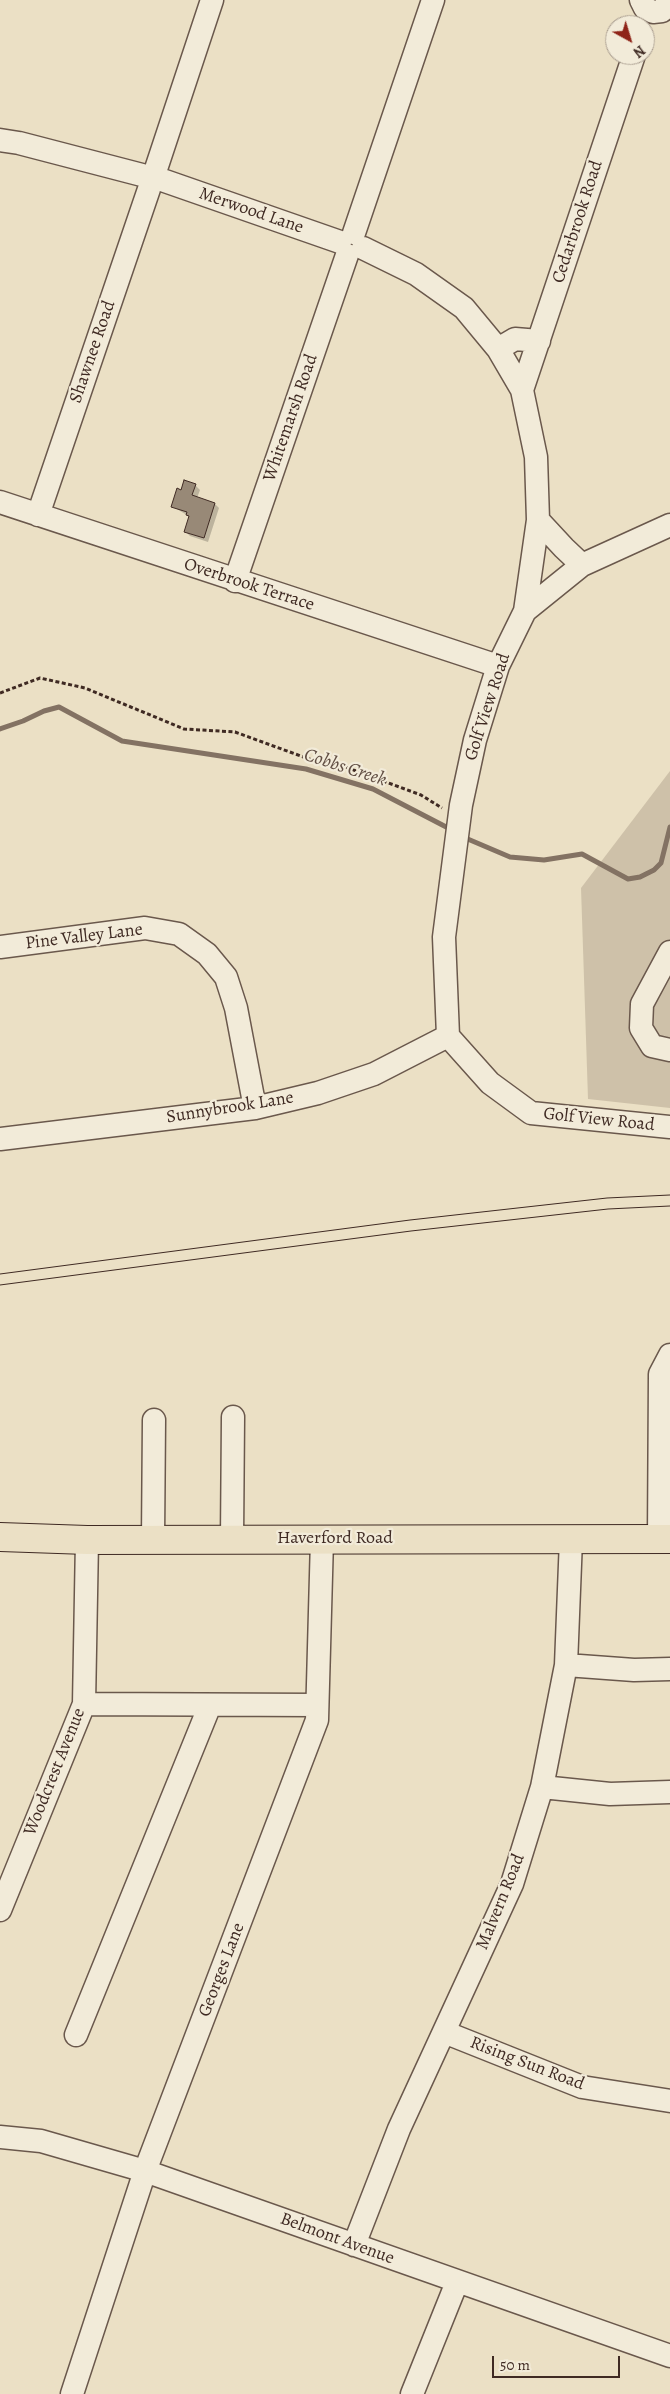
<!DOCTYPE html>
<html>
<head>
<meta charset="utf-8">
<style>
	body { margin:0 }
	#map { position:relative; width:670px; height:2394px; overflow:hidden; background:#ebe0c5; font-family:Alegreya,serif }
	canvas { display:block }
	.north { position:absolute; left:605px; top:15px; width:50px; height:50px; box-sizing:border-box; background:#f2ebd9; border:1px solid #aa9e90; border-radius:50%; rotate:141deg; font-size:14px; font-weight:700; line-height:20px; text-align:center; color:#3f2a23 }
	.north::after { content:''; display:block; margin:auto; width:18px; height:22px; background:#8f2418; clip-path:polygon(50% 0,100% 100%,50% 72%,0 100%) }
	.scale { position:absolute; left:492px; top:2356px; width:128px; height:22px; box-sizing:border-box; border:2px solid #3f2a23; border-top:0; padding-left:6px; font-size:15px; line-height:18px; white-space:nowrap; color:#3f2a23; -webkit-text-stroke:4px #f2ebd9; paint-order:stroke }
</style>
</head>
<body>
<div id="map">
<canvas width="670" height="2394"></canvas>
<div class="north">N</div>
<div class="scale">50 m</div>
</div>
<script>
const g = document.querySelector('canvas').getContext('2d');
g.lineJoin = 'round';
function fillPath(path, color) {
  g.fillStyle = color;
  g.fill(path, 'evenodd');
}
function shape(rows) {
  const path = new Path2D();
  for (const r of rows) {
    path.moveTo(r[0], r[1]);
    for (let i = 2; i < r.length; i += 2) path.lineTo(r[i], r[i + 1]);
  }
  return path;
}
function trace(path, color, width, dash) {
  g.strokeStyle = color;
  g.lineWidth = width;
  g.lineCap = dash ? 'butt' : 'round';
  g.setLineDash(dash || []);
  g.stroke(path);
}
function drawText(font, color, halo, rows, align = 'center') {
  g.font = font + ' Alegreya,serif';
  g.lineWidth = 4.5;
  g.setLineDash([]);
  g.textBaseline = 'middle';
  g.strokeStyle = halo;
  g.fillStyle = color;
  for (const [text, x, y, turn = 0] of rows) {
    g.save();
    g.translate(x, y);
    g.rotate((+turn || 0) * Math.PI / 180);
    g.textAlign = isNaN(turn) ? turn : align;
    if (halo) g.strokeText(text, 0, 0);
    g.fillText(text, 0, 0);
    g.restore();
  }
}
fillPath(shape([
	[670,771,670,1108,588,1099,581,888]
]), '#cec1a9');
fillPath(shape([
	[195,485,200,490,197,498,215,504,219,508,208,542,190,536,185,531,190,517,172,506,182,492]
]), '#0003');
trace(shape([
	[0,729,23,721,44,711,59,707,122,741,306,769,373,789,452,830],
	[463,837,510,857,544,860,582,854,628,879,640,877,654,870,661,863,670,827]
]), '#837263', 5);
const building = shape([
	[184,480,196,484,192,495,215,503,204,538,184,532,189,516,186,515,187,512,171,507,177,488,181,490,184,480]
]);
fillPath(building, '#988977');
trace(building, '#3f2a23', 1);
const minor = shape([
	[641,0,645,8,653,12,662,11,669,0],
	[0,140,19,143,142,175],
	[156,169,212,0],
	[162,180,340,242],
	[354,233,433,0],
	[363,248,416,274,464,308,498,349,522,390,536,457,538,520,525,611],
	[498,349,515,339,539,341],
	[522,390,634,55],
	[0,502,498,666],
	[38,515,149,189],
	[538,520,564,548,582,565],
	[670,525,582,565,525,611,498,666,475,740,461,805,444,937,448,1036,490,1083,531,1113,670,1127],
	[235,581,347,255],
	[0,947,145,928,179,934,207,954,226,977,236,1008,255,1108],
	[670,952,642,1004,641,1028,652,1046,670,1050],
	[0,1139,255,1108,318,1093,374,1074,448,1036],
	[153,1539,154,1420],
	[232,1539,233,1417],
	[659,1539,660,1374,670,1355],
	[566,1665,634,1670,670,1669],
	[84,1704,317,1705],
	[542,1787,610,1794,670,1792],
	[0,1910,84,1704,87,1540],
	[444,2032,582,2087,670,2101],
	[76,2035,210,1705],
	[0,2137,41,2141,145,2171,670,2356],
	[354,2245,399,2129,512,1884,542,1787,566,1665,571,1539],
	[72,2394,145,2171,317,1720,322,1539],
	[412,2394,457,2282]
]);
const major = shape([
	[0,1537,87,1540,670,1539]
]);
trace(minor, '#6a584c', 25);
trace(major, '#3f2a23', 30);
trace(shape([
	[0,693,40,678,85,688,184,729,235,732,309,759,340,765,421,795,442,808]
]), '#3f2a23', 3, [4, 2.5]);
trace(minor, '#f2ebd9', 22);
trace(major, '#ebe0c5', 28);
trace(shape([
	[0,1274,410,1220,607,1198,670,1195],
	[0,1285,411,1231,608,1209,670,1206]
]), '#3f2a23', 1);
drawText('18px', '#3f2a23', '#f2ebd9', [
	["Merwood Lane",251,211,19],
	["Cedarbrook Road",578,222,-72],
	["Shawnee Road",93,352,-71],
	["Whitemarsh Road",291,418,-71],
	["Overbrook Terrace",249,585,18],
	["Golf View Road",488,707,-72],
	["Pine Valley Lane",84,937,-7],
	["Sunnybrook Lane",230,1108,-9],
	["Golf View Road",599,1120,6],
	["Haverford Road",335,1539],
	["Woodcrest Avenue",55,1772,-68],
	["Malvern Road",501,1902,-68],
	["Georges Lane",222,1970,-69],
	["Rising Sun Road",527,2064,21],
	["Belmont Avenue",337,2239,20]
]);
drawText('italic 19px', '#614e43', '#f2ebd9', [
	["Cobbs Creek",345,768,18]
]);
</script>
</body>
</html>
